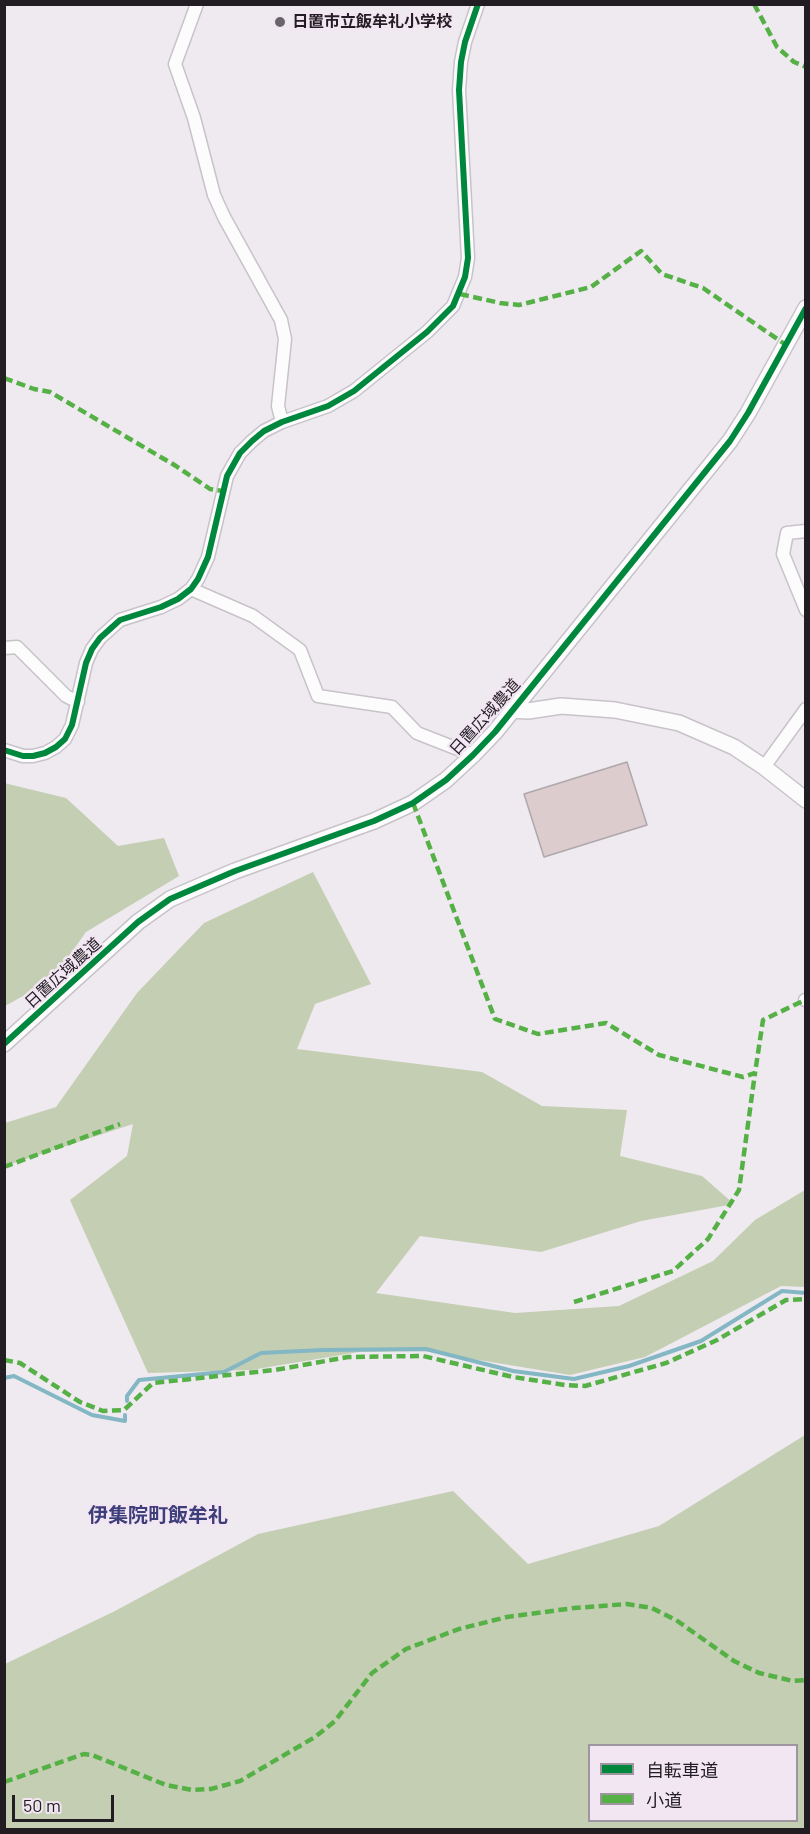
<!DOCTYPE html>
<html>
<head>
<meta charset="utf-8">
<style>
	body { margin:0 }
	#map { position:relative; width:810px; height:1834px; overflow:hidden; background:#efe9f0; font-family:Barlow,"Noto Sans JP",sans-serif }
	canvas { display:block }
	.frame { position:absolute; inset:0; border:6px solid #211d22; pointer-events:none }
	.legend { position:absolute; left:588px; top:1744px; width:210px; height:78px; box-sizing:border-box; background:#f2e6f3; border:2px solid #9e969f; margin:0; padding:8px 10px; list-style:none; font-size:18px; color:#211d22 }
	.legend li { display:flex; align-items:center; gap:12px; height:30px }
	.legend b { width:30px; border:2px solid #9e969f }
	.scale { position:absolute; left:12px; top:1795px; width:102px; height:27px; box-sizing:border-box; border:3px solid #211d22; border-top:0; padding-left:8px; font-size:18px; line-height:21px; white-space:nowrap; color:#211d22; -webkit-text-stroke:4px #f2e6f3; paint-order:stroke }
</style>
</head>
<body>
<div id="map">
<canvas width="810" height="1834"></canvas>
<div class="frame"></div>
<ul class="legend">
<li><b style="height:8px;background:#00873e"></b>自転車道</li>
<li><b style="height:8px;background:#55b145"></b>小道</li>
</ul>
<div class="scale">50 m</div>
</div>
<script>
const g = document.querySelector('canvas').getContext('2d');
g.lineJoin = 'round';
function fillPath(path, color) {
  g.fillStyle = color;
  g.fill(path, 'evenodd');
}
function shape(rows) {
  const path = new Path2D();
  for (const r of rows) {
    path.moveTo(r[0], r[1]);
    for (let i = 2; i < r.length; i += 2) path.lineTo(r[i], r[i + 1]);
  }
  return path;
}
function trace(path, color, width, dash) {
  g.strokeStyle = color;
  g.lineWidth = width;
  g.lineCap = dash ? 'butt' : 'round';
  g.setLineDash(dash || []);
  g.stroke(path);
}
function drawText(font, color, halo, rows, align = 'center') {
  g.font = font + ' Barlow,"Noto Sans JP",sans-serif';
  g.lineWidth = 5;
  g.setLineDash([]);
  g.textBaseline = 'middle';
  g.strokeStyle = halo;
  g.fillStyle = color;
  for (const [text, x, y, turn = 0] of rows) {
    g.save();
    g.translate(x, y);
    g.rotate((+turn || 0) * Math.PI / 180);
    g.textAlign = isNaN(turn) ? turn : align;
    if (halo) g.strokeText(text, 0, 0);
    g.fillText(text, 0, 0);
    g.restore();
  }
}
fillPath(shape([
	[4,783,66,798,118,846,164,838,179,876,86,932,52,980,5,1006],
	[313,872,371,984,315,1004,297,1049,482,1072,542,1106,627,1110,620,1156,702,1176,734,1204,641,1221,541,1252,420,1236,376,1293,515,1313,619,1306,713,1261,755,1220,805,1190,805,1287,781,1286,645,1357,570,1375,424,1351,359,1352,251,1370,148,1373,70,1200,127,1156,133,1124,5,1166,5,1123,56,1107,137,993,204,923],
	[805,1435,805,1829,5,1829,5,1664,115,1611,258,1534,453,1491,528,1564,659,1526],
	[590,1746,796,1746,796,1820,590,1820]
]), '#c4ceb2');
trace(shape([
	[4,1378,14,1376,92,1415,125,1421,125,1415],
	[127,1401,127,1396,139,1380,224,1372,261,1353,322,1350,426,1349,513,1371,574,1379,629,1366,701,1341,782,1291,806,1293]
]), '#83b7c4', 4);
const building = shape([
	[627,762,647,825,544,857,524,794,627,762]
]);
fillPath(building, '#dcccce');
trace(building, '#aea8ab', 1.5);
const minor = shape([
	[197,4,175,64,194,118,214,195,224,217,281,320,285,339,278,406,282,422],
	[806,531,787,533,783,554,806,610],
	[191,589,253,616,300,650,318,696,392,707,417,733,473,755],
	[4,648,17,647,66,696,78,702],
	[4,750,23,756,33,756,45,753,56,747,65,739,72,725,86,663,92,649,100,638,120,620,161,607,178,599,191,589,198,579,208,557,227,476,240,453,252,441,264,431,282,422,328,406,354,391,427,332,453,306,465,277,468,258,459,90,461,62,465,42,478,4],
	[764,767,806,709],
	[805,1000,806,1000]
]);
const tertiary = shape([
	[511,710,528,711,561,706,615,710,679,723,734,747,764,767,806,800],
	[4,1044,138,922,170,899,235,871,374,821,413,803,446,780,473,755,495,732,730,441,748,413,806,308]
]);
trace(minor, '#c8c3c9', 15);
trace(tertiary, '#c8c3c9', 18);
trace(minor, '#fdfcfd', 12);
trace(tertiary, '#fdfcfd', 15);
trace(shape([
	[754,4,777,47,794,62,806,67],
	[460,294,500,303,519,305,591,287,641,251,662,274,703,288,786,345],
	[4,378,34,389,50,392,176,466,210,489,223,491],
	[413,803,495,1019,538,1034,606,1023,659,1055,743,1077,755,1073,763,1020,805,1000],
	[4,1167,120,1124],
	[574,1302,673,1271,708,1239,739,1190,755,1073],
	[4,1360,20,1363,80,1402,103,1411,124,1410,153,1383,275,1370,348,1357,423,1356,513,1377,565,1385,585,1386,666,1363,717,1340,786,1300,806,1299],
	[4,1782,84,1754,92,1755,166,1785,192,1790,211,1789,240,1781,315,1737,335,1721,372,1673,406,1649,459,1629,507,1617,574,1608,627,1604,652,1608,676,1620,734,1661,759,1673,793,1681,806,1680]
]), '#55b145', 4.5, [9, 4.5]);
trace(shape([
	[4,750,23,756,33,756,45,753,56,747,65,739,72,725,86,663,92,649,100,638,120,620,161,607,178,599,191,589,198,579,208,557,227,476,240,453,252,441,264,431,282,422,328,406,354,391,427,332,453,306,465,277,468,258,459,90,461,62,465,42,478,4],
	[4,1044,138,922,170,899,235,871,374,821,413,803,446,780,473,755,495,732,730,441,748,413,806,308]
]), '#00873e', 6);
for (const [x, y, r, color] of [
	[280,22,6,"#69646a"]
]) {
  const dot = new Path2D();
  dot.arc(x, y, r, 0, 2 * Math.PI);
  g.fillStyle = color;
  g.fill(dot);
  trace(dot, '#f2e6f3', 2);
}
drawText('bold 16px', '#211d22', '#f2e6f3', [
	["日置市立飯牟礼小学校",292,22]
], 'left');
drawText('16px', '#211d22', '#f2e6f3', [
	["日置広域農道",485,717,-48],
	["日置広域農道",63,973,-42]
]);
drawText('bold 20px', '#3e3e7a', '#f2e6f3', [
	["伊集院町飯牟礼",158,1515]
]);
</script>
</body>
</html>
